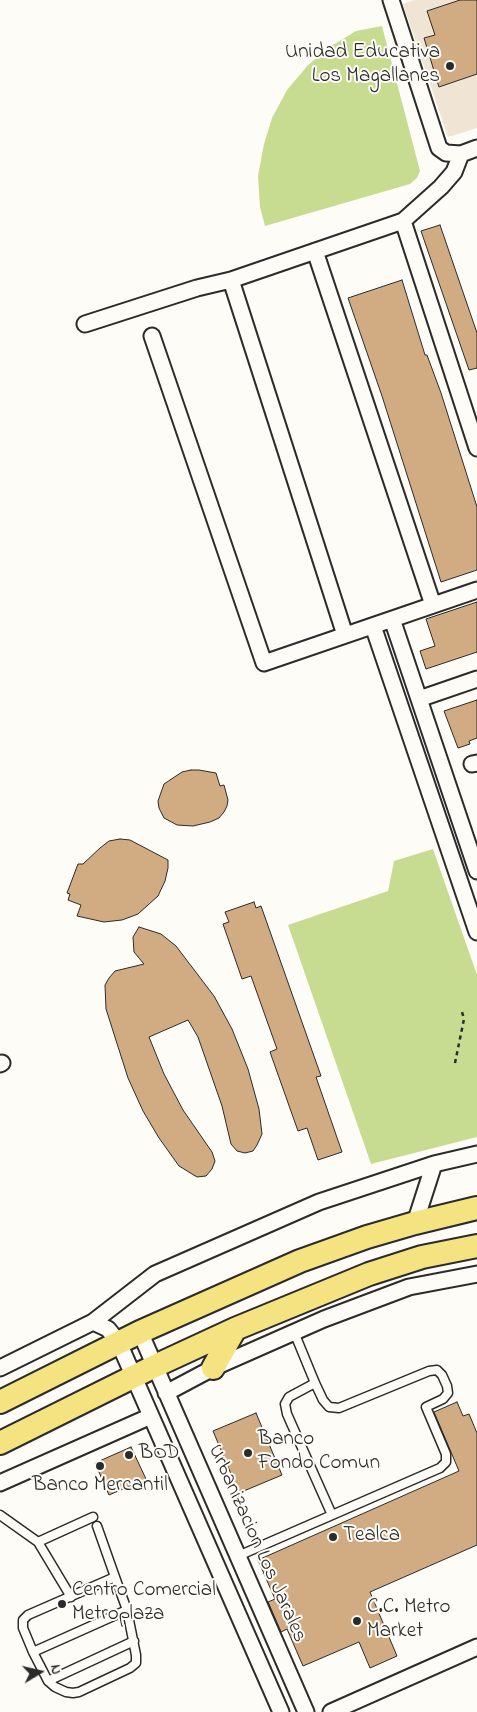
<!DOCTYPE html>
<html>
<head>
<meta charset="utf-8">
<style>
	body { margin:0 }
	#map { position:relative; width:477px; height:1712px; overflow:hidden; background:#fdfcf7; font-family:"Indie Flower",sans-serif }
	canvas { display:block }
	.north { position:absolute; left:15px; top:1647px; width:50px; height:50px; -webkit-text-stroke:4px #fdfcf7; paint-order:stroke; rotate:81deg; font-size:14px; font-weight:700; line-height:20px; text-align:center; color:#2b2b2b }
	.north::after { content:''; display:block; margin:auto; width:18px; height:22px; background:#2b2b2b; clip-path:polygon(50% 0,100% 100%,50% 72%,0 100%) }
</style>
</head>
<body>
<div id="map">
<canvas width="477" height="1712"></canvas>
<div class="north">N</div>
</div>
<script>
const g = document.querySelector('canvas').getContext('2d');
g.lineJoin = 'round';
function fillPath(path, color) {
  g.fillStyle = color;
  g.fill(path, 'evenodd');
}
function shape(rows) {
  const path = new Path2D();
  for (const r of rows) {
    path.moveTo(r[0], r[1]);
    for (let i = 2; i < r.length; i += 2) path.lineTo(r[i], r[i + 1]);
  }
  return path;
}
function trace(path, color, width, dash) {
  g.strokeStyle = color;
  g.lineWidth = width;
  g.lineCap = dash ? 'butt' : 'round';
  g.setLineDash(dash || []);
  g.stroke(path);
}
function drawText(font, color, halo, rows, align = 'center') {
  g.font = font + ' "Indie Flower",sans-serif';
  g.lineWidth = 4;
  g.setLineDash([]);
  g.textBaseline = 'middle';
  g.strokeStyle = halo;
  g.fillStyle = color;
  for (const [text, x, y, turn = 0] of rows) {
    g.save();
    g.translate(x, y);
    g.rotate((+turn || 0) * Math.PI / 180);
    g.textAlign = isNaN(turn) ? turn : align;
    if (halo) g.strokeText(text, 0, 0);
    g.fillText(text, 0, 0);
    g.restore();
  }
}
fillPath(shape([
	[414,0,477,0,477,128,448,137,403,4]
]), '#f0e4d4');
fillPath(shape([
	[382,26,420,171,417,178,410,184,265,226,260,207,258,176,264,144,272,118,287,90,308,65,331,46,356,31],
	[433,849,477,975,477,1137,371,1164,288,925,388,891,394,861]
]), '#c8dc91');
const building = shape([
	[460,0,477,0,477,74,439,87,424,38,435,35,427,11,460,0],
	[440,225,477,333,477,368,469,370,421,231,440,225],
	[402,280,425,355,427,355,441,393,477,507,477,570,441,582,382,396,348,298,402,280],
	[477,602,477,652,426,669,420,651,435,646,426,619,477,602],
	[477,700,477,738,469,741,470,744,458,748,444,711,477,700],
	[191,770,199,770,216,773,220,786,224,785,228,800,227,806,224,812,219,818,210,822,193,826,177,825,164,818,159,808,158,801,164,784,182,772,191,770],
	[120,839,130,840,168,860,168,868,165,881,158,896,138,914,122,920,104,922,77,916,81,905,68,900,70,894,67,893,78,864,83,864,100,848,109,841,120,839],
	[254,902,256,908,261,906,321,1076,316,1077,342,1152,318,1160,307,1128,298,1131,270,1052,277,1049,251,976,242,979,223,924,229,922,225,912,254,902],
	[139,927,161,934,176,946,214,996,232,1029,248,1069,259,1109,262,1134,257,1145,253,1151,245,1153,237,1151,231,1144,222,1106,198,1037,188,1020,149,1037,164,1074,183,1110,212,1152,215,1161,212,1169,206,1176,197,1177,179,1166,159,1138,143,1111,128,1078,106,1009,105,985,109,978,115,971,144,964,134,952,133,937,139,927],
	[457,1402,463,1416,469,1414,477,1433,477,1545,370,1592,397,1656,370,1668,359,1642,303,1666,287,1629,281,1632,268,1602,275,1599,258,1560,459,1471,434,1412,457,1402],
	[256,1413,282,1475,239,1493,213,1431,256,1413],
	[131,1447,146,1479,109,1495,95,1463,131,1447]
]);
fillPath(building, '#d1ac83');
trace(building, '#2b2b2b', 1);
const service = shape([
	[315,1383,289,1397,285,1404,287,1414,332,1515],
	[0,1515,38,1542],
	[97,1526,115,1577,127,1610,136,1655,136,1663,130,1668,79,1692,73,1693,66,1692,55,1687,48,1681,33,1652,23,1628,23,1620,28,1615,115,1577],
	[238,1556,440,1468,446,1462,446,1454,426,1407,443,1399,448,1393,447,1386,442,1375,437,1370,429,1371,339,1408,329,1407,323,1400,315,1383,294,1332],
	[71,1597,38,1542,93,1517],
	[33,1652,127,1610],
	[48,1681,134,1641]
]);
const minor = shape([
	[391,0,439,148,446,153,461,154,477,148],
	[403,221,477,448],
	[315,251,433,605],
	[231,280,345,635],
	[85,324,197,288,231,280,403,221,441,187,454,172,461,154],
	[152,336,264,663,477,590],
	[392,619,477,871],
	[373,626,477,932],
	[419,699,477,679],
	[472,764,477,763],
	[0,1064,2,1063],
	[415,1223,434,1164,477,1154],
	[93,1322,108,1329,119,1343,281,1712],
	[140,1332,306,1712],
	[0,1368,93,1322,155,1274,319,1202,434,1164],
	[166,1393,213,1368,324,1319,409,1287,477,1274],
	[0,1483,151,1416],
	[331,1712,477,1647]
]);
const primary = shape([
	[213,1368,235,1329],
	[0,1402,140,1332,300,1261,367,1237,415,1223,477,1208],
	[0,1443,155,1366,235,1329,369,1274,422,1257,477,1246]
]);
trace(service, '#2b2b2b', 11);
trace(minor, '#2b2b2b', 19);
trace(primary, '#2b2b2b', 26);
trace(shape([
	[455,1063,464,1019,462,1012]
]), '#2b2b2b', 2.5, [4, 4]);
trace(service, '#fdfcf7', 8);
trace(minor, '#fdfcf7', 15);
trace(primary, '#f5e381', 22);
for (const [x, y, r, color] of [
	[450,66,5,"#2b2b2b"],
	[248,1453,5,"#2b2b2b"],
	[129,1455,5,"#2b2b2b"],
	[100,1466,5,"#2b2b2b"],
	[333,1537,5,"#2b2b2b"],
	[62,1604,5,"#2b2b2b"],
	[357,1621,5,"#2b2b2b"]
]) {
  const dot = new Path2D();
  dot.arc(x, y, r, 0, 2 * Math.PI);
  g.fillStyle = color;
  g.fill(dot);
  trace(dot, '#fdfcf7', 2);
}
drawText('21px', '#2b2b2b', '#fdfcf7', [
	["Unidad Educativa",440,54,"right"],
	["Los Magallanes",440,78,"right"],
	["Banco",258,1441],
	["Fondo Comun",258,1465],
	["BOD",139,1455],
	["Banco Mercantil",100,1487,"center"],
	["Tealca",343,1537],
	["Centro Comercial",72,1592],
	["Metroplaza",72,1616],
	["C.C. Metro",367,1609],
	["Market",367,1633]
], 'left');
drawText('21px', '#2b2b2b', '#fdfcf7', [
	["Urbanizacion Los Jarales",256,1544,66]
]);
</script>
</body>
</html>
